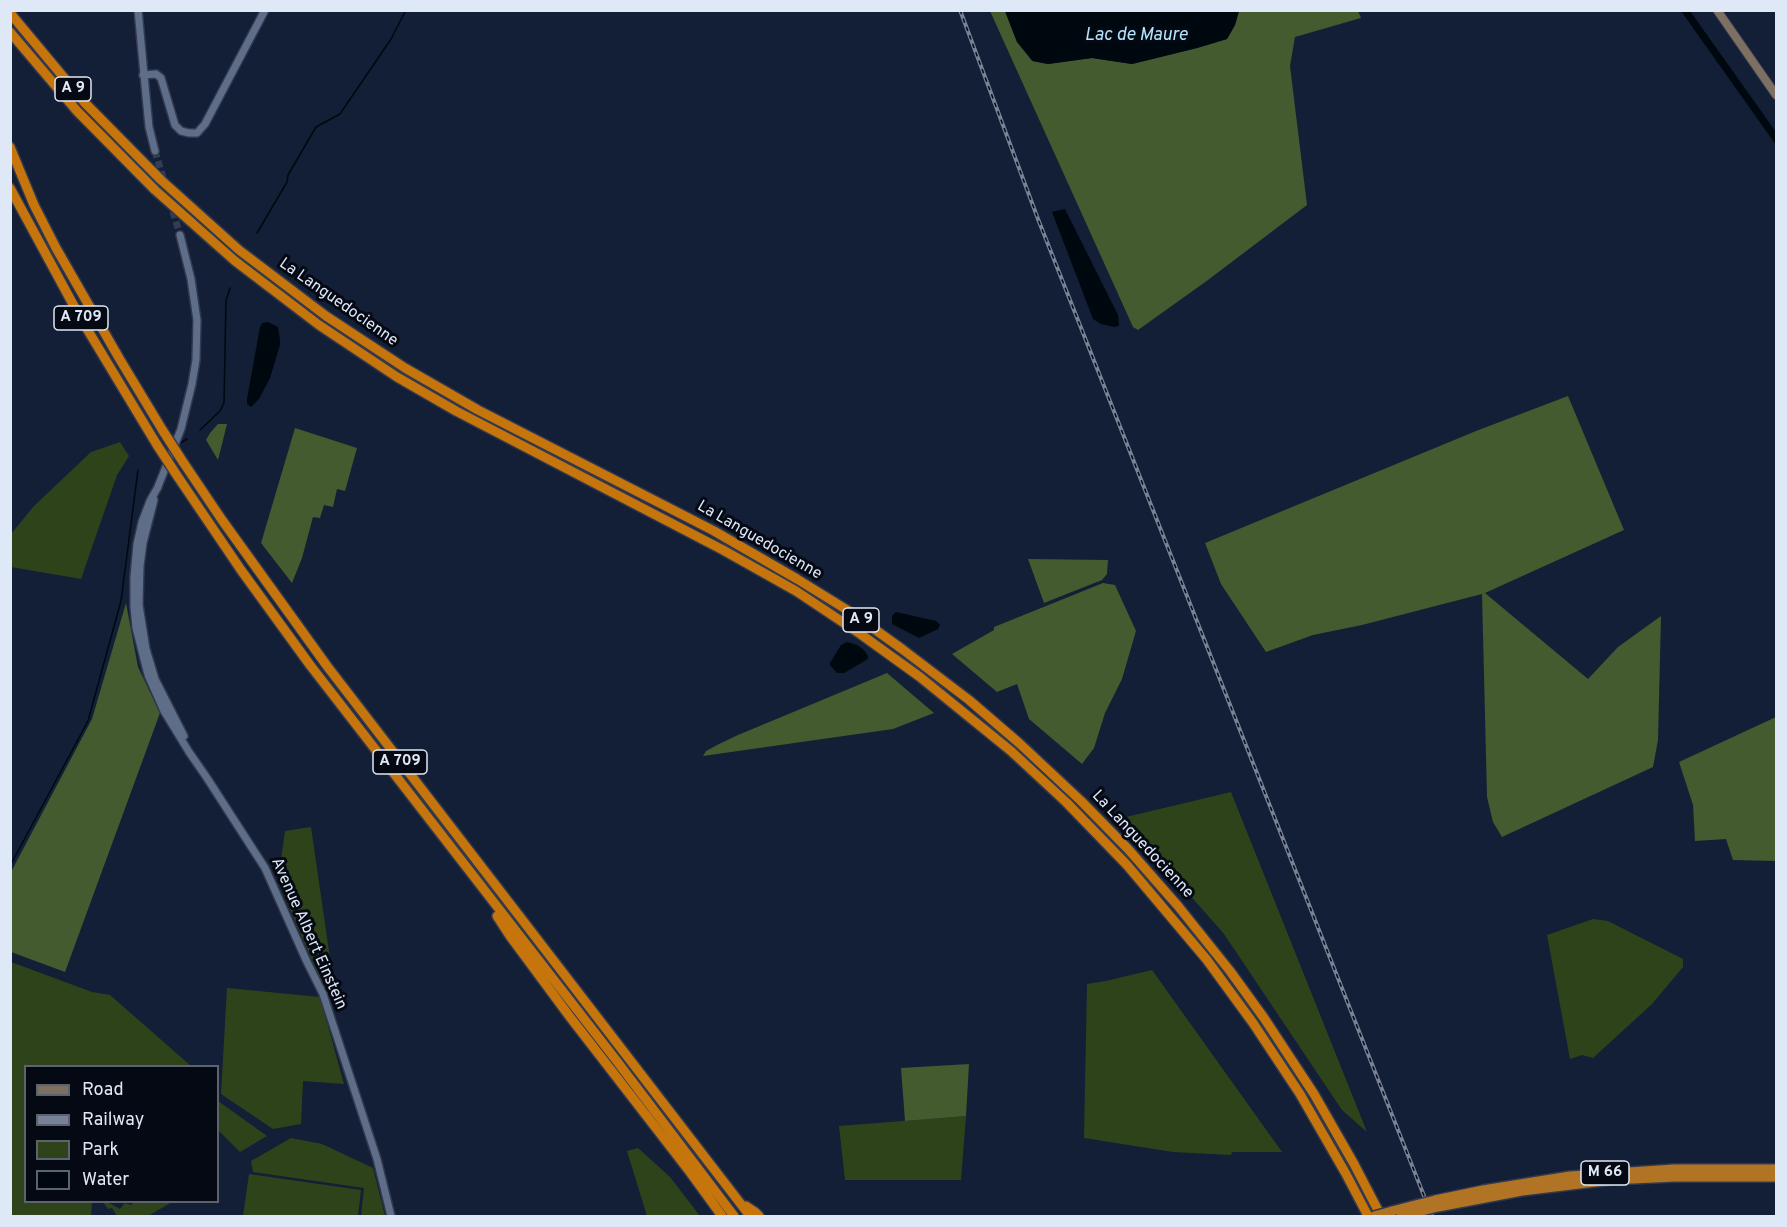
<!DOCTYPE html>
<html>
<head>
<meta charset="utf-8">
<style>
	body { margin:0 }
	#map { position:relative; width:1787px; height:1227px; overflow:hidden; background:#131f36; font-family:Overpass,sans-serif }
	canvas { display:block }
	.frame { position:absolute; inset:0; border:12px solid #dfe8f7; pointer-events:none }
	.legend { position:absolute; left:24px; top:1065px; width:195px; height:138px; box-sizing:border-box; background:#050913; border:2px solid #5c626e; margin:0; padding:8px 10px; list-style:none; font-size:18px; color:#dfe8f7 }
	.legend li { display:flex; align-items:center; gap:12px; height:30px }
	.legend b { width:30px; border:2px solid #5c626e }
</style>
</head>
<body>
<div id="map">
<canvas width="1787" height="1227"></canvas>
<div class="frame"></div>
<ul class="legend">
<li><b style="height:8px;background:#7d7063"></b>Road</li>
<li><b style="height:8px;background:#788296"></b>Railway</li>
<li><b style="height:16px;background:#2f431b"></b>Park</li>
<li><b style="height:16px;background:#00080f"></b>Water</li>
</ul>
</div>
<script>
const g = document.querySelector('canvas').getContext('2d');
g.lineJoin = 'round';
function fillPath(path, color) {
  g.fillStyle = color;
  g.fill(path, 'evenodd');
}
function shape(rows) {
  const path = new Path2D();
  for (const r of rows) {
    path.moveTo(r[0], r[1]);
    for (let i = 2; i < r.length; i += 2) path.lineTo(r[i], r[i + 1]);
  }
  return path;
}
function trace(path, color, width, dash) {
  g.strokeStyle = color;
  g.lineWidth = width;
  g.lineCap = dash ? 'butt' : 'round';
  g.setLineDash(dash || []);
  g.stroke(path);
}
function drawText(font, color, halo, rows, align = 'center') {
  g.font = font + ' Overpass,sans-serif';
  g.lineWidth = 6;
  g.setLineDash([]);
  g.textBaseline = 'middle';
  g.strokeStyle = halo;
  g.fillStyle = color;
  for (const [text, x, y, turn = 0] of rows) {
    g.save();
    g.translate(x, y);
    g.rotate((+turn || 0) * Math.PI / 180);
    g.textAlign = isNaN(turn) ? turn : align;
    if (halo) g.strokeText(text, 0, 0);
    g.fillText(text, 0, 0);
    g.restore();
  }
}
fillPath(shape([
	[120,442,129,456,117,475,81,579,11,567,11,534,34,506,91,452],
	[1231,792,1367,1132,1342,1110,1224,934,1122,818],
	[311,827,333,979,322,983,278,882,285,831],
	[1593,919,1608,921,1683,959,1683,967,1652,1004,1593,1058,1582,1055,1570,1059,1547,935],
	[11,962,92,992,110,995,191,1066,26,1066,26,1202,92,1202,91,1216,11,1216],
	[1152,970,1282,1152,1232,1152,1231,1155,1173,1152,1084,1138,1087,984,1106,981],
	[227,988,320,997,344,1084,303,1081,301,1124,273,1129,221,1094],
	[218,1101,267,1136,240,1152,218,1130],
	[966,1116,961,1180,845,1180,839,1126],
	[291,1138,322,1144,373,1168,385,1216,361,1216,364,1188,253,1172,251,1161],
	[638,1148,670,1177,700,1216,647,1216,627,1151],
	[249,1174,361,1190,358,1216,243,1216],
	[103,1202,107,1202,120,1209,125,1203,131,1205,134,1202,172,1202,148,1216,117,1216,112,1208,108,1209]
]), '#2f431b');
fillPath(shape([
	[990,11,1005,11,1017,42,1032,61,1048,64,1092,58,1132,64,1197,48,1227,39,1235,25,1239,11,1358,11,1361,18,1295,37,1290,66,1307,205,1208,280,1138,330,1133,327],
	[1568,396,1624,530,1485,593,1588,679,1618,647,1661,616,1658,740,1653,767,1502,837,1493,822,1487,797,1482,594,1362,625,1313,635,1266,652,1221,584,1205,543,1476,431],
	[218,424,227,424,218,460,206,440,210,433],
	[295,428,357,448,345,491,337,489,333,507,324,505,320,518,313,517,302,558,292,583,261,543],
	[1028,559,1108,560,1107,574,1102,580,1044,603],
	[1103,583,1115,585,1136,631,1122,679,1105,713,1094,748,1082,764,1029,719,1017,684,997,692,952,654,994,630,994,627],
	[126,603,138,667,160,713,65,972,11,952,11,872,92,719],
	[887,673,934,713,893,729,703,756,706,751,719,744,738,735],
	[1776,717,1776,861,1733,860,1726,839,1695,841,1693,805,1679,762],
	[969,1064,966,1116,905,1121,901,1068]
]), '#445a2f');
fillPath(shape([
	[1005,11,1239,11,1235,25,1227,39,1197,48,1132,64,1092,58,1048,64,1033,61,1017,42],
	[1681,11,1690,11,1776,132,1776,145],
	[1065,209,1118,315,1119,326,1114,327,1101,324,1093,319,1052,212],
	[268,322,278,327,280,340,280,345,270,378,259,399,251,407,247,404,247,399,260,327,262,323],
	[896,612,936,621,940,625,938,629,919,638,892,624,892,616],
	[847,642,857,645,864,650,868,656,868,659,844,673,837,673,830,665,830,663,841,645]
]), '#00080f');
trace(shape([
	[257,233,287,182,288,175,316,127,340,114,391,39,406,10],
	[200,430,220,411,224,403,226,301,230,288],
	[179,444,187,439],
	[10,866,88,721,121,601,138,470]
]), '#00080f', 1.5);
trace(shape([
	[155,151,180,235]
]), '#323d53', 7, [7, 3.5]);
const tertiary = shape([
	[138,10,146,96,149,127,155,151],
	[143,75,156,74,161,78,175,125,181,131,189,133,197,133,205,124,265,10],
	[158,487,150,501,142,522,137,544,134,577,134,607,136,628,148,675,164,711,189,752,207,778,265,868,307,962,323,994,377,1159,391,1216],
	[157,489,181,429,192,384,196,360,197,320,191,279,180,235],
	[154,500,143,543,140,566,139,605,146,649,155,679,184,736]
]);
const secondary = shape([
	[1717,10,1776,95]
]);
const trunk = shape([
	[1435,1200,1483,1190,1570,1176,1674,1169,1776,1169],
	[1438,1207,1522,1191,1612,1180,1675,1177,1776,1177],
	[1392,1211,1415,1205],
	[1401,1216,1418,1212]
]);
const motorway = shape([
	[10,13,85,103,161,180,239,250,326,316,405,368,478,410,714,531,797,579,852,613,902,649,969,700,1019,743,1081,801,1128,849,1178,906,1230,971,1264,1018,1314,1094,1354,1164,1381,1216],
	[10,32,77,111,155,190,235,261,319,325,397,377,456,411,723,550,796,591,859,633,920,677,1011,751,1066,802,1127,865,1207,960,1253,1023,1300,1094,1346,1174,1368,1216],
	[10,147,34,205,56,248,119,358,163,431],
	[10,188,81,319,157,445],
	[183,462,222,520,327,666,750,1216],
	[178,477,241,570,310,665,616,1060,734,1216],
	[497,916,510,936,570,1017,690,1172,722,1216],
	[746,1206,755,1212,759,1216]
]);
trace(tertiary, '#33394d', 10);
trace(secondary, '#33394d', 10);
trace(trunk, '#33394d', 12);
trace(motorway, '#33394d', 12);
trace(tertiary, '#5e6e89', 7);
trace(secondary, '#7d7063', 8);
trace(trunk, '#b07424', 9);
trace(motorway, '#c5750b', 9);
const rail = shape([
	[960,10,1038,219,1432,1216]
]);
trace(rail, '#788296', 4);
trace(rail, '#050913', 1.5, [4.5]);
const trunkBridge = shape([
	[1415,1205,1435,1200],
	[1418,1212,1438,1207],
	[1374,1216,1392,1211]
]);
const motorwayBridge = shape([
	[163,431,183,462],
	[157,445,178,477]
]);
trace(trunkBridge, '#33394d', 12, []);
trace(motorwayBridge, '#33394d', 12, []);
trace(trunkBridge, '#b07424', 9);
trace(motorwayBridge, '#c5750b', 9);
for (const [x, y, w] of [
	[73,89,36],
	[81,318,54],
	[861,620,36],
	[400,762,54],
	[1605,1173,48]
]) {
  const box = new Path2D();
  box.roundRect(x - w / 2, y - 12, w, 24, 4.5);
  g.fillStyle = '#050913';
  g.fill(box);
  trace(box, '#dfe8f7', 1.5);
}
drawText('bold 15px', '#dfe8f7', null, [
	["A 9",73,89],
	["A 709",81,318],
	["A 9",861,620],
	["A 709",400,762],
	["M 66",1605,1173]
]);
drawText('16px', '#dfe8f7', '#050913', [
	["La Languedocienne",338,303,35],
	["La Languedocienne",759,541,30],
	["La Languedocienne",1142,845,47],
	["Avenue Albert Einstein",308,934,66]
]);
drawText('italic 18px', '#b3e6fc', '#050913', [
	["Lac de Maure",1136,36]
]);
</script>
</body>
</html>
